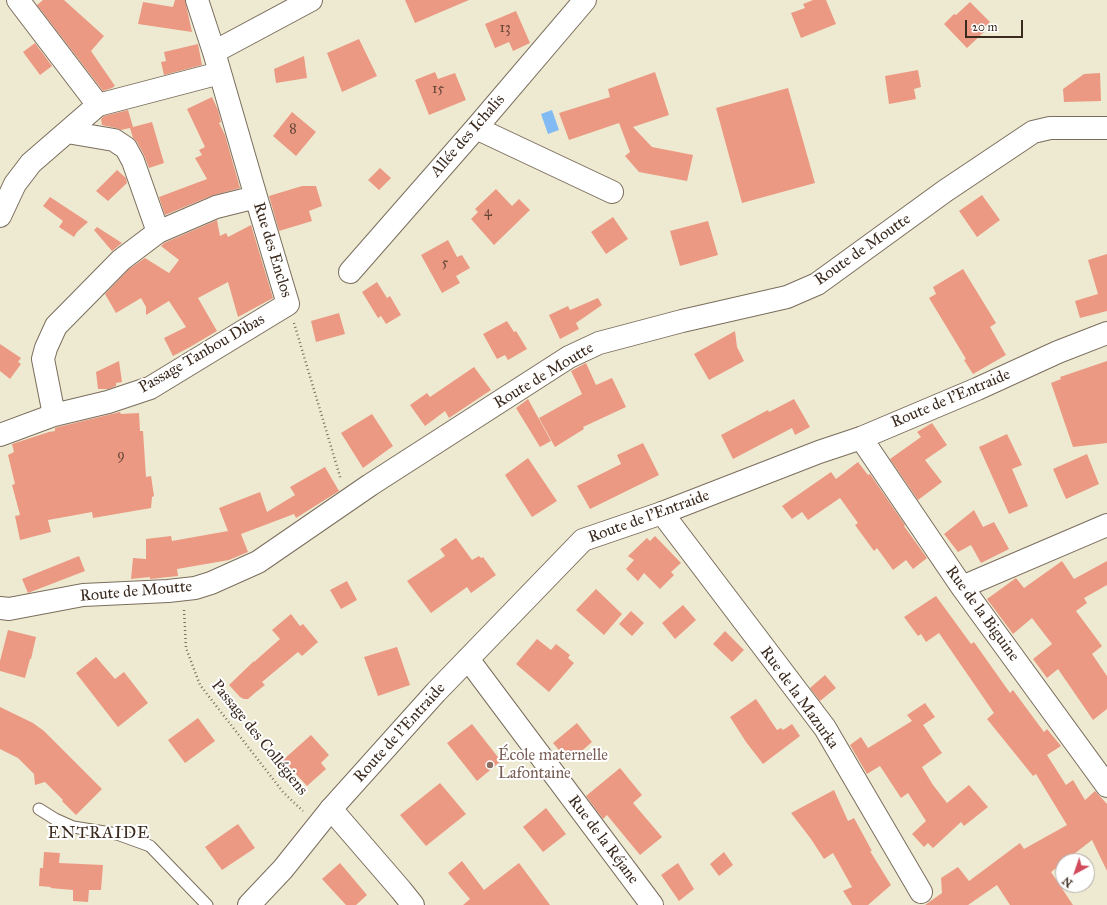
<!DOCTYPE html>
<html>
<head>
<meta charset="utf-8">
<style>
	body { margin:0 }
	#map { position:relative; width:1107px; height:905px; overflow:hidden; background:#eeead1; font-family:"IM FELL Great Primer",serif }
	canvas { display:block }
	.north { position:absolute; left:1055px; top:853px; width:40px; height:40px; box-sizing:border-box; background:#fff; border:1px solid #b1aaa5; border-radius:50%; rotate:220deg; font-size:11px; font-weight:700; line-height:16px; text-align:center; color:#3b2a1e }
	.north::after { content:''; display:block; margin:auto; width:14px; height:18px; background:#d1495b; clip-path:polygon(50% 0,100% 100%,50% 72%,0 100%) }
	.scale { position:absolute; left:965px; top:20px; width:58px; height:18px; box-sizing:border-box; border:2px solid #3b2a1e; border-top:0; padding-left:5px; font-size:12px; line-height:14px; white-space:nowrap; color:#3b2a1e; -webkit-text-stroke:3px #fff; paint-order:stroke }
</style>
</head>
<body>
<div id="map">
<canvas width="1107" height="905"></canvas>
<div class="north">N</div>
<div class="scale">20 m</div>
</div>
<script>
const g = document.querySelector('canvas').getContext('2d');
g.lineJoin = 'round';
function fillPath(path, color) {
  g.fillStyle = color;
  g.fill(path, 'evenodd');
}
function shape(rows) {
  const path = new Path2D();
  for (const r of rows) {
    path.moveTo(r[0], r[1]);
    for (let i = 2; i < r.length; i += 2) path.lineTo(r[i], r[i + 1]);
  }
  return path;
}
function trace(path, color, width, dash) {
  g.strokeStyle = color;
  g.lineWidth = width;
  g.lineCap = dash ? 'butt' : 'round';
  g.setLineDash(dash || []);
  g.stroke(path);
}
function drawText(font, color, halo, rows, align = 'center') {
  g.font = font + ' "IM FELL Great Primer",serif';
  g.lineWidth = 4;
  g.setLineDash([]);
  g.textBaseline = 'middle';
  g.strokeStyle = halo;
  g.fillStyle = color;
  for (const [text, x, y, turn = 0] of rows) {
    g.save();
    g.translate(x, y);
    g.rotate((+turn || 0) * Math.PI / 180);
    g.textAlign = isNaN(turn) ? turn : align;
    if (halo) g.strokeText(text, 0, 0);
    g.fillText(text, 0, 0);
    g.restore();
  }
}
fillPath(shape([
	[552,110,559,130,548,134,541,114]
]), '#82bbf3');
fillPath(shape([
	[43,0,64,0,104,36,91,51,115,86,112,88,103,91,37,5],
	[175,0,185,0,192,32,138,24,143,2,173,7],
	[405,0,469,0,415,23],
	[813,0,826,0,836,24,801,38,791,13,805,8,803,4],
	[970,2,990,22,982,30,984,32,967,48,944,24,954,14,956,15],
	[516,11,530,43,513,51,509,42,495,48,485,24],
	[359,39,377,76,342,92,327,53],
	[35,43,52,66,40,75,23,52],
	[198,44,202,65,164,75,161,62,166,61,164,52],
	[304,56,307,78,276,83,274,69],
	[918,70,921,87,914,89,916,99,889,104,885,76],
	[435,72,438,79,455,73,466,100,429,115,415,80],
	[655,72,669,115,633,127,652,147,693,155,687,181,639,172,625,156,630,152,619,123,569,140,559,113,610,97,608,89],
	[1100,73,1101,101,1064,102,1063,89,1084,74],
	[788,88,815,183,742,203,716,108],
	[212,97,218,110,221,122,219,123,225,135,240,188,211,196,165,215,159,197,207,179,195,158,202,155,199,150,205,147,187,109],
	[128,110,133,127,152,122,164,163,149,168,144,155,137,142,133,138,130,128,121,130,116,128,102,125,101,119,104,116],
	[292,112,316,132,296,156,273,136],
	[380,168,391,178,379,190,368,180],
	[117,170,126,178,127,183,108,201,96,191],
	[302,186,316,186,322,206,309,211,312,221,279,231,269,196],
	[496,189,512,206,519,199,530,210,494,245,471,219,478,212,475,209],
	[982,195,1000,220,977,237,959,211],
	[50,197,88,222,77,232,74,237,59,227,63,221,43,206],
	[613,217,628,239,606,254,591,232],
	[217,220,220,236,226,233,228,237,251,225,273,298,238,317,228,282,198,298,217,331,190,347,173,356,164,338,186,327,169,301,146,315,146,307,141,298,116,313,105,294,129,269,145,258,169,273,179,260,161,246,164,243],
	[708,221,718,255,680,266,670,231],
	[97,227,122,243,112,251,94,230],
	[448,240,457,257,462,255,470,268,456,276,460,283,442,293,421,255],
	[1107,254,1107,311,1080,318,1075,301,1098,294,1088,260],
	[963,269,996,323,990,327,1006,355,973,374,964,360,966,359,929,298,936,294,933,287],
	[377,282,387,298,390,296,401,315,386,324,381,316,378,318,362,292],
	[598,298,602,305,576,323,579,329,560,339,549,315,568,306,570,310],
	[339,313,345,334,316,342,311,321],
	[507,321,514,332,516,331,527,349,508,360,505,355,497,359,483,334],
	[735,331,737,347,744,361,709,380,694,354],
	[0,344,21,358,18,362,21,364,10,379,0,371],
	[119,361,122,382,116,383,116,386,109,389,98,389,96,372],
	[1107,361,1107,443,1073,447,1051,383,1061,379,1060,377],
	[586,363,596,385,612,378,626,407,583,427,584,429,555,447,539,418,582,394,571,371],
	[474,367,491,390,449,418,445,411,425,426,410,405,427,393,430,397],
	[528,399,551,441,540,447,516,408],
	[794,399,810,427,795,435,792,428,733,459,721,435,768,410,769,412],
	[120,412,121,414,139,413,140,431,143,431,146,477,151,476,154,496,152,497,151,508,93,518,92,512,48,520,51,532,20,540,15,516,20,515,12,485,15,484,8,455,14,452,12,444,49,432,55,431,55,428,58,427],
	[372,414,393,446,363,468,341,433],
	[932,423,947,445,925,460,942,482,918,500,890,459,921,437,917,432],
	[1007,434,1022,465,1012,469,1028,506,1009,514,979,447],
	[643,443,659,475,590,509,577,486,621,464,617,455],
	[1087,454,1099,484,1066,499,1053,469],
	[528,458,557,501,532,517,505,475],
	[858,462,868,475,870,474,905,525,904,526,927,558,913,569,906,560,893,570,877,548,874,551,855,525,858,523,840,498,808,520,802,512,792,519,782,506,831,472,836,479],
	[325,467,339,491,296,518,294,514,241,534,248,552,229,560,177,569,178,576,150,579,150,577,131,579,133,558,146,559,146,539,171,536,172,541,228,531,219,508,260,492,267,512,295,495,290,487],
	[974,510,983,527,994,522,1009,549,981,563,971,545,958,552,944,534],
	[655,536,681,563,671,572,674,575,660,589,644,573,638,581,626,569,634,560,628,556,647,538,650,541],
	[456,538,472,560,479,556,481,558,483,557,496,575,471,593,467,587,431,613,407,581,445,556,440,549],
	[79,556,85,571,28,593,22,579],
	[1062,561,1074,579,1107,561,1107,585,1084,598,1087,603,1076,611,1102,646,1092,654,1107,676,1107,709,1093,720,1058,669,1047,678,1033,659,1052,644,1032,618,1013,634,987,599,1016,578,1024,588],
	[347,581,357,600,341,609,330,590],
	[596,589,622,614,604,635,576,610],
	[936,596,971,644,974,642,1010,693,1013,690,1044,732,1047,729,1061,746,1047,755,1066,785,1073,780,1085,800,1095,791,1107,804,1107,871,1092,840,1065,861,1063,861,1063,863,1051,872,1073,905,1010,905,997,885,968,905,925,905,942,893,941,878,958,867,969,881,1020,843,1024,849,1067,825,1036,774,1033,776,987,719,994,713,939,633,926,642,921,634,918,636,904,617],
	[683,605,696,620,675,639,662,623],
	[631,611,644,623,632,636,619,624],
	[291,614,300,626,303,624,318,642,302,656,298,652,262,682,265,685,256,692,248,699,244,699,240,697,229,685,254,661,254,662,280,639,272,630],
	[8,630,36,637,31,659,30,659,25,678,0,671,0,661],
	[725,631,744,650,732,662,713,644],
	[537,639,551,650,556,644,570,655,568,658,574,663,549,692,516,664],
	[397,647,410,685,378,696,364,657],
	[96,657,115,679,124,672,148,703,118,727,76,673],
	[825,675,836,688,820,701,810,688],
	[756,699,777,730,781,728,783,730,792,724,800,736,763,764,746,742,730,717],
	[925,703,935,717,923,725,942,753,922,767,933,785,947,803,969,785,988,807,964,826,961,822,933,848,928,843,924,847,912,834,926,821,908,793,901,798,880,766,867,774,850,745,861,737,868,748,912,721,907,715],
	[0,707,33,723,44,731,102,789,76,815,62,801,63,800,45,782,35,785,34,774,18,758,0,749],
	[198,718,215,741,185,763,168,740],
	[577,723,592,742,569,762,553,743],
	[472,724,501,761,477,781,447,743],
	[311,735,329,755,321,763,326,769,307,786,283,760],
	[620,768,642,795,633,803,662,837,640,855,607,815,603,819,586,796],
	[440,783,466,814,426,846,400,815],
	[834,790,848,821,854,818,872,851,870,851,891,885,868,905,852,905,843,891,852,887,833,853,824,859,811,839,791,813],
	[546,808,566,834,543,852,523,827],
	[238,824,255,848,222,870,205,847],
	[44,852,60,853,59,863,103,865,101,890,89,890,88,902,73,901,73,890,50,888,51,887,39,886,40,868,43,868],
	[724,852,733,865,719,876,710,864],
	[462,861,484,890,519,863,550,905,463,905,470,899,448,873],
	[340,863,367,895,356,905,346,905,322,879],
	[678,863,694,889,679,901,661,875]
]), '#eb9983');
const lane = shape([
	[39,809,55,819,73,827,117,834,150,846,207,905]
]);
const street = shape([
	[18,0,98,105],
	[214,52,311,0],
	[476,128,612,192],
	[67,132,114,140,126,148,133,161,158,232],
	[0,216,15,184,31,163,98,105,220,73],
	[350,272,476,128,585,0],
	[54,415,43,359,46,348,56,326,121,260,158,232,216,207,256,197],
	[0,435,54,415,108,402,150,388,288,304,256,197,214,52,197,0],
	[861,438,962,587,1107,786],
	[662,513,825,728,921,892],
	[962,587,1107,525],
	[468,659,652,905],
	[331,809,401,890,413,905]
]);
const secondary = shape([
	[0,608,9,609,83,595,168,591,195,588,211,583,258,562,370,485,569,357,599,343,682,321,787,297,817,284,945,191,1033,132,1050,128,1107,128],
	[249,905,283,869,331,809,436,692,583,540,662,513,819,452,861,438,977,389,1058,352,1107,333]
]);
trace(lane, '#7a6d5d', 13);
trace(street, '#7a6d5d', 24);
trace(secondary, '#7a6d5d', 24);
trace(shape([
	[294,323,341,480],
	[184,610,186,648,200,685,283,792,303,811]
]), '#7a6d5d', 2.5, [1, 3]);
trace(lane, '#fff', 11);
trace(street, '#fff', 22);
trace(secondary, '#fff', 22);
for (const [x, y, r, color] of [
	[490,765,4,"#8d6e63"]
]) {
  const dot = new Path2D();
  dot.arc(x, y, r, 0, 2 * Math.PI);
  g.fillStyle = color;
  g.fill(dot);
  trace(dot, '#fff', 1.5);
}
drawText('14px', '#674637', null, [
	["13",505,29],
	["15",438,90],
	["8",293,130],
	["4",488,213],
	["5",445,264],
	["9",121,456]
]);
drawText('16px', '#3b2a1e', '#fff', [
	["Allée des Ichalis",468,136,-49],
	["Rue des Enclos",272,250,73],
	["Route de Moutte",863,250,-35],
	["Passage Tanbou Dibas",202,354,-30],
	["Route de Moutte",544,376,-31],
	["Route de l'Entraide",951,399,-23],
	["Route de l'Entraide",649,517,-20],
	["Route de Moutte",136,592,-5],
	["Rue de la Biguine",982,614,54],
	["Rue de la Mazurka",799,698,54],
	["Route de l'Entraide",400,733,-48],
	["Passage des Collégiens",259,738,51],
	["Rue de la Réjane",603,840,53]
]);
drawText('16px', '#785e54', '#fff', [
	["École maternelle",498,756],
	["Lafontaine",498,774]
], 'left');
g.letterSpacing = '1px';
drawText('17px', '#3b2a1e', '#fff', [
	["ENTRAIDE",99,834]
]);
g.letterSpacing = '0px';
</script>
</body>
</html>
